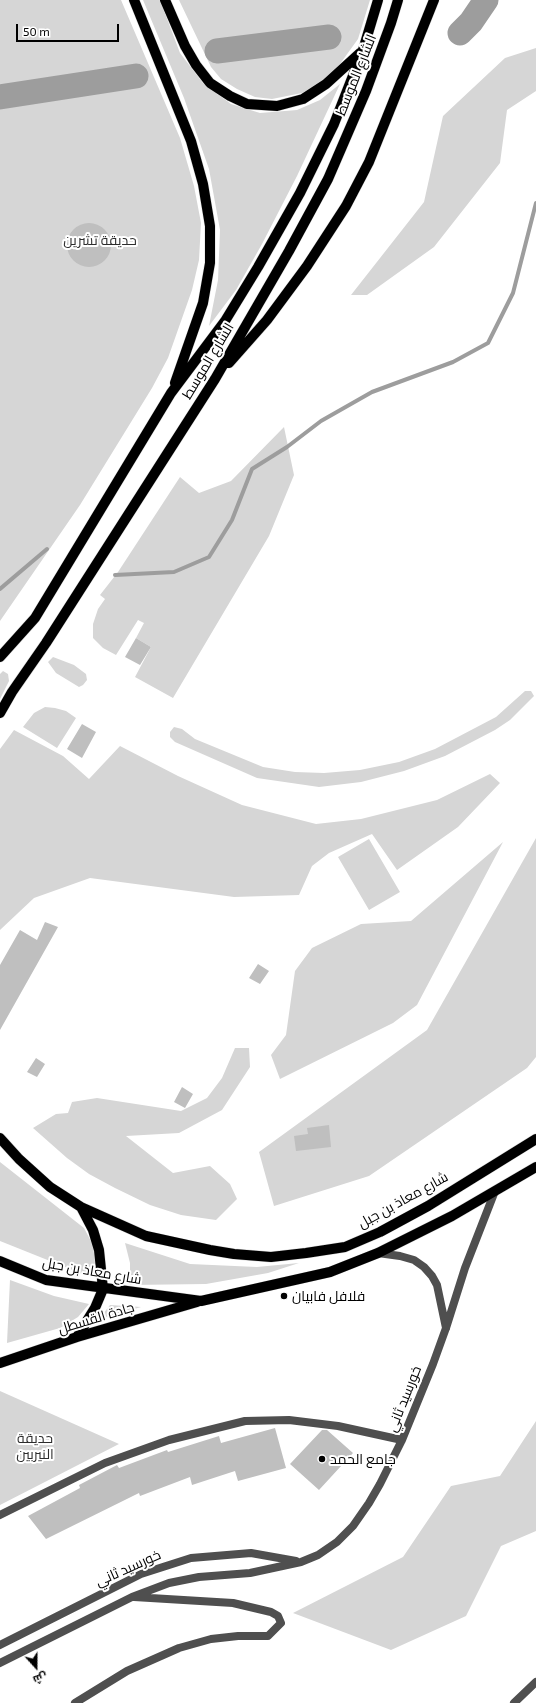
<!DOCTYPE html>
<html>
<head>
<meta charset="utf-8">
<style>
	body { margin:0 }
	#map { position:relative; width:536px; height:1703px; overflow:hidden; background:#fff; font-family:"Exo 2",Cairo,sans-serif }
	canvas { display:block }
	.north { position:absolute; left:16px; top:1647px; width:40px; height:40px; -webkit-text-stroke:3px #fff; paint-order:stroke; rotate:159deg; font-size:11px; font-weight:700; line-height:16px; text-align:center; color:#000 }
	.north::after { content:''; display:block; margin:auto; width:14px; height:18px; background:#000; clip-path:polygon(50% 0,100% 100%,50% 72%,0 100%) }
	.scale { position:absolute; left:16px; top:24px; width:103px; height:18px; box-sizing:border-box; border:2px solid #000; border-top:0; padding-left:5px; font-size:12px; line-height:14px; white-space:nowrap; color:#000; -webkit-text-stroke:3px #fff; paint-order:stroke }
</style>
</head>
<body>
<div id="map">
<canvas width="536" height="1703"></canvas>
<div class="north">ش</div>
<div class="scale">50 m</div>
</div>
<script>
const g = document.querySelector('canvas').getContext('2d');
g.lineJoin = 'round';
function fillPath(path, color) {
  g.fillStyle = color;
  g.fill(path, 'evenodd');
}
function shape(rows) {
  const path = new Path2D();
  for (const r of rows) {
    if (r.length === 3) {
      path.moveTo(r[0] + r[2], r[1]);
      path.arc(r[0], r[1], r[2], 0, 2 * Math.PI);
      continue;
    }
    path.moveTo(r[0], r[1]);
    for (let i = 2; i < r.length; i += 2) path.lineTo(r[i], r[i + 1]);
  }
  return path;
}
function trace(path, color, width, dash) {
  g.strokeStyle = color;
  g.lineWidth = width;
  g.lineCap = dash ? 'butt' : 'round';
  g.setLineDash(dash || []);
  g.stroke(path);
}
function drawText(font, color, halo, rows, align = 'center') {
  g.font = font + ' "Exo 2",Cairo,sans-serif';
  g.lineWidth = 4;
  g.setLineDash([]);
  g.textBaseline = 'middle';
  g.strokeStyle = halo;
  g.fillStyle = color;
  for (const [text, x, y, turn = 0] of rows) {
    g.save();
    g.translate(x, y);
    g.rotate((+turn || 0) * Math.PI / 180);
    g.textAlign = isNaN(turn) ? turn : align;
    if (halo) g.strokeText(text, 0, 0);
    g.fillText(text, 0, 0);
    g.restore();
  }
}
fillPath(shape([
	[0,0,121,0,180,138,194,186,201,223,199,260,192,290,168,358,152,388,80,505,0,621],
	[143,0,160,0,180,53,203,83,231,104,260,113,297,110,320,100,340,84,297,176,262,244,236,290,209,326,218,280,220,230,209,169,184,98],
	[179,0,370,0,358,39,332,75,320,84,302,93,272,99,255,97,237,89,221,79,211,67],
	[536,48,536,91,507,110,500,163,434,247,367,295,351,295,424,202,443,116,505,58],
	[284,427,294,475,269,536,173,698,135,677,151,647,136,638,144,623,138,620,116,655,103,648,93,638,93,624,98,609,105,599,100,595,118,572,180,477,199,493,231,481],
	[53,657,74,665,86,674,87,680,83,685,79,687,56,673,48,662],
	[3,671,8,674,9,681,0,699,0,674],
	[525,691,531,691,534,696,510,720,495,730,445,756,404,771,361,782,319,787,257,778,175,742,170,737,170,732,174,727,182,729,195,739,263,767,295,772,324,773,360,770,399,762,435,749,496,717],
	[45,707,55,708,66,711,76,718,57,748,23,727,34,713],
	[14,730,63,756,89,779,120,746,178,776,242,805,316,824,361,819,437,800,490,774,500,783,458,827,397,870,372,834,329,853,312,866,299,895,234,897,90,878,34,898,0,930,0,749],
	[536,838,536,1057,527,1068,369,1176,274,1206,259,1152,427,1030],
	[369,839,400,892,369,910,338,857],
	[503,842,417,1005,393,1023,280,1079,271,1055,286,1035,295,971,312,948,361,924,411,921],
	[235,1048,249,1048,250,1067,222,1110,179,1133,126,1136,173,1173,210,1166,230,1184,237,1199,216,1220,181,1215,150,1205,115,1188,89,1174,67,1158,33,1128,56,1114,68,1113,72,1102,97,1098,181,1111,207,1098,222,1078],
	[0,1162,84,1228,93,1245,95,1263,85,1275,0,1241],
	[125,1243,190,1264,257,1267,299,1263,268,1273,206,1284,130,1285,130,1263],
	[10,1280,54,1296,89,1304,78,1317,60,1328,7,1343],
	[110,1305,141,1307,99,1319],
	[0,1391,119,1444,0,1505],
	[536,1421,536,1531,501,1546,466,1616,391,1650,293,1613,403,1557,451,1486,500,1476]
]), '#d6d6d6');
trace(shape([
	[115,575,174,572,209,557,232,520,252,469,287,447,321,421,372,392,453,362,488,343,513,293,536,203],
	[0,589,47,549]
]), '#9d9d9d', 4);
trace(shape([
	[460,33,471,22,486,0],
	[217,51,329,37],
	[0,97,136,76]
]), '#9d9d9d', 25);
fillPath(shape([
	[89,245,22],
	[136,638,151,647,140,665,125,657],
	[82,724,96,732,82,758,67,749],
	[45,922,58,927,0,1030,0,965,20,930,37,940],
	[258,964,269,971,260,984,249,978],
	[36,1058,45,1064,37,1077,27,1072],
	[182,1087,193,1094,185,1108,174,1102],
	[329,1125,331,1147,296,1151,294,1136,308,1134,307,1128],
	[275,1428,286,1468,238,1481,235,1471,192,1485,190,1477,140,1496,139,1493,46,1539,28,1516,80,1488,79,1485,117,1465,119,1468,167,1450,168,1452,219,1436,221,1443],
	[322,1430,327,1430,353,1453,319,1490,290,1464]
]), '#bfbfbf');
const primary = shape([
	[134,0,191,141,203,184,210,226,210,263,203,303,175,383],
	[165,0,185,46,196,65,210,83,230,96,247,104,277,106,303,99,326,84,360,53],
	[229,363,267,320,307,266,346,206,369,162,434,0],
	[0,657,35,618,171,393,225,321,258,267,300,193,334,124,363,50,378,0],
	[0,713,12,692,46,643,215,379,289,251,328,179,366,91,391,23,398,0],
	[0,1138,19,1159,50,1187,81,1207,146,1236,210,1250,234,1254,271,1257,306,1253,345,1247,380,1232,428,1206,536,1139],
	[0,1261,46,1280,201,1301,330,1272,378,1253,452,1216,536,1167],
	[77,1337,95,1308,103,1289,99,1250,93,1230,81,1207],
	[0,1363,77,1337,197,1302]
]);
trace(primary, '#dbdbdb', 11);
trace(shape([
	[378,1253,400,1256,414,1260,424,1267,432,1276,437,1285,446,1328],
	[0,1515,105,1463,169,1440,245,1421,289,1420,338,1426,402,1440],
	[0,1645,141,1574,191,1558,251,1553,296,1561],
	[0,1663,132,1597,169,1583,199,1577,250,1573,301,1562,318,1555,337,1542,353,1526,369,1503,380,1484,402,1440,433,1364,446,1328,465,1268,495,1191],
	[75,1703,127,1671,179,1648,211,1639,238,1636,268,1636,281,1623,278,1616,271,1612,233,1603,134,1597],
	[514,1703,536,1682]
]), '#4f4f4f', 8);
trace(primary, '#000', 10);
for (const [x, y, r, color] of [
	[284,1296,4,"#000"],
	[322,1459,4,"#000"]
]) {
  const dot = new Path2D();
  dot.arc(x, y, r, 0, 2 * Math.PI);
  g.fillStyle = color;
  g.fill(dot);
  trace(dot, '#fff', 1.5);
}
drawText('14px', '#000', '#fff', [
	["الشارع الموسط",356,75,-68],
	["الشارع الموسط",208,361,-59],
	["شارع معاذ بن جبل",403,1200,-29],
	["شارع معاذ بن جبل",92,1271,10],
	["جادة القسطل",96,1318,-17],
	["خورسيد ثاني",404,1399,-68],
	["خورسيد ثاني",128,1568,-24]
]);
drawText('14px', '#2d2d2d', '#fff', [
	["حديقة تشرين",100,240],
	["حديقة",35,1438],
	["النيربين",35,1454]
]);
drawText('14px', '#000', '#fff', [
	["فلافل فابيان",292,1296],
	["جامع الحمد",330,1459]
], 'left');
</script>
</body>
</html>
